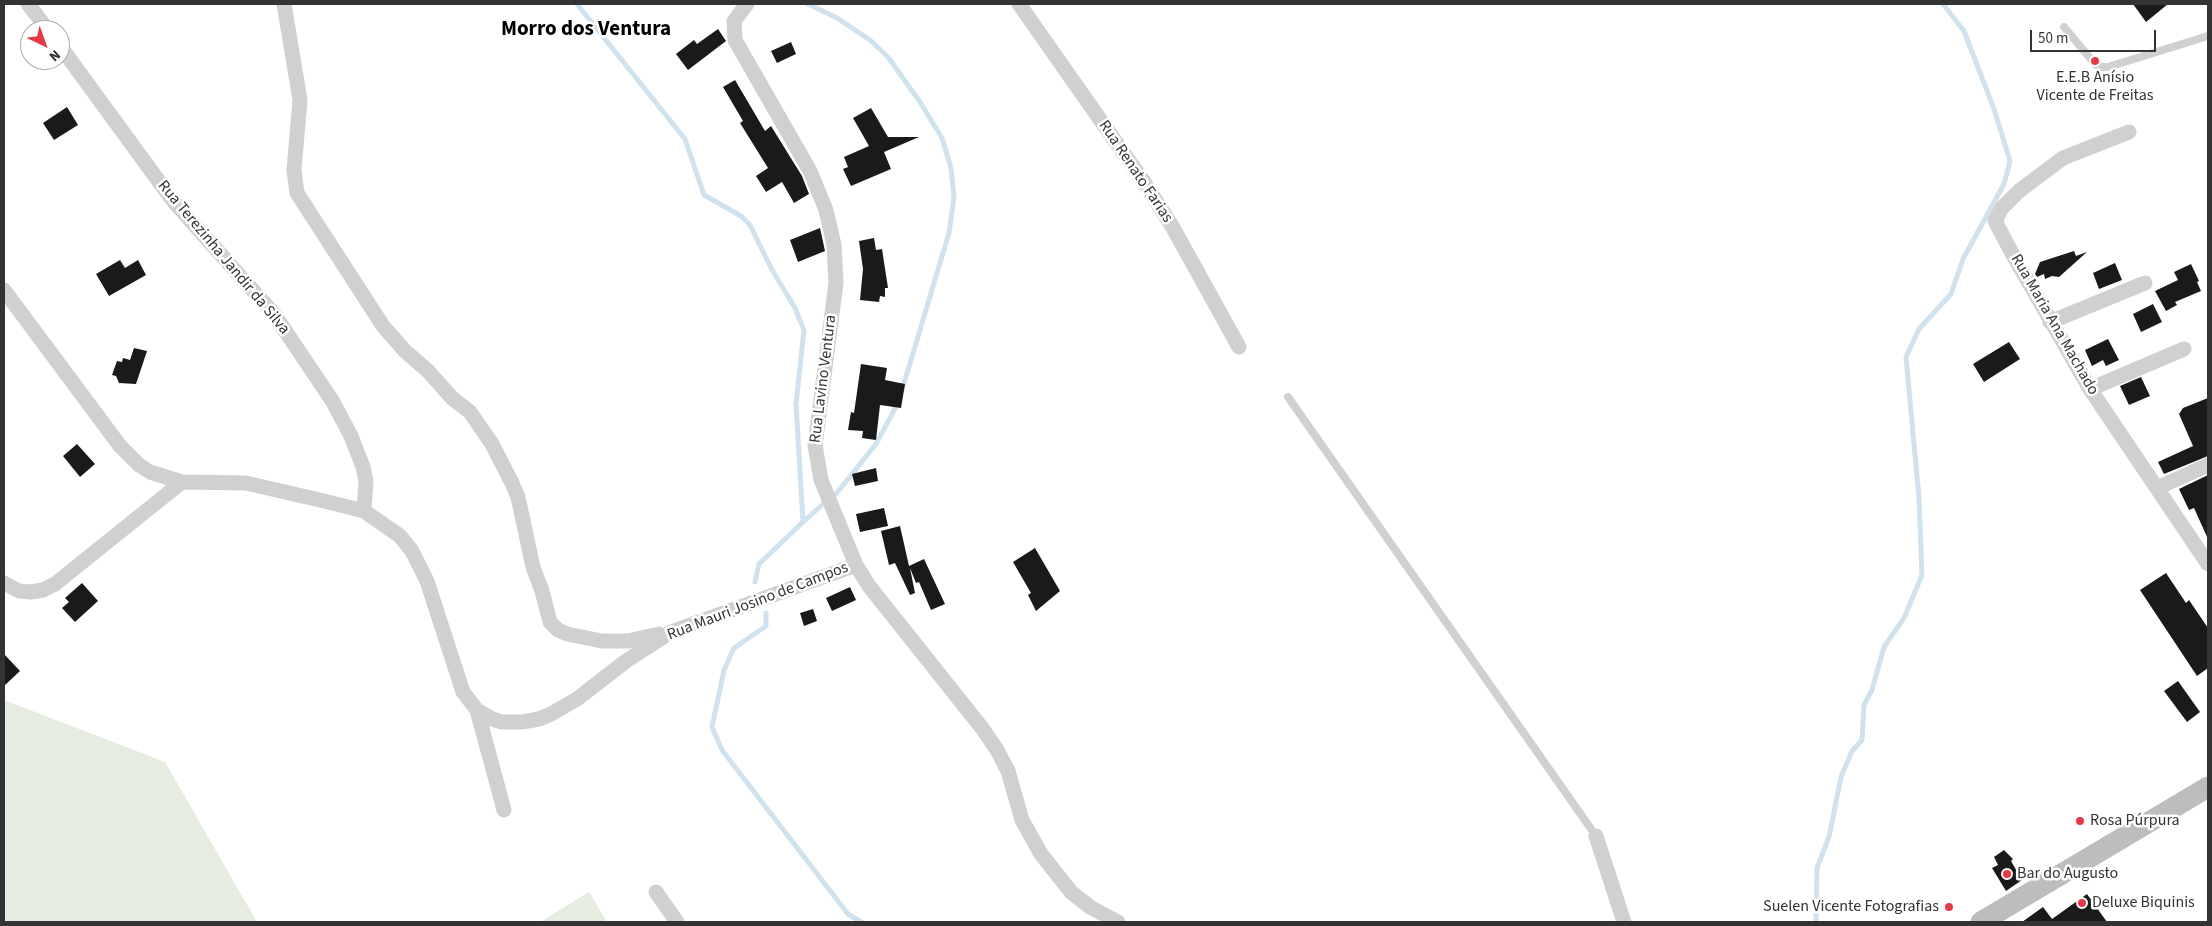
<!DOCTYPE html>
<html>
<head>
<meta charset="utf-8">
<style>
	body { margin:0 }
	#map { position:relative; width:2212px; height:926px; overflow:hidden; background:#fff; font-family:"Source Sans 3",sans-serif }
	canvas { display:block }
	.frame { position:absolute; inset:0; border:5px solid #333; pointer-events:none }
	.north { position:absolute; left:20px; top:20px; width:50px; height:50px; box-sizing:border-box; background:#fff; border:1px solid #adadad; border-radius:50%; rotate:138deg; font-size:14px; font-weight:700; line-height:20px; text-align:center; color:#333 }
	.north::after { content:''; display:block; margin:auto; width:18px; height:22px; background:#e63946; clip-path:polygon(50% 0,100% 100%,50% 72%,0 100%) }
	.scale { position:absolute; left:2030px; top:30px; width:126px; height:22px; box-sizing:border-box; border:2px solid #333; border-top:0; padding-left:6px; font-size:15px; line-height:18px; white-space:nowrap; color:#333; -webkit-text-stroke:4px #fff; paint-order:stroke }
</style>
</head>
<body>
<div id="map">
<canvas width="2212" height="926"></canvas>
<div class="frame"></div>
<div class="north">N</div>
<div class="scale">50 m</div>
</div>
<script>
const g = document.querySelector('canvas').getContext('2d');
g.lineJoin = 'round';
function fillPath(path, color) {
  g.fillStyle = color;
  g.fill(path, 'evenodd');
}
function shape(rows) {
  const path = new Path2D();
  for (const r of rows) {
    path.moveTo(r[0], r[1]);
    for (let i = 2; i < r.length; i += 2) path.lineTo(r[i], r[i + 1]);
  }
  return path;
}
function trace(path, color, width, dash) {
  g.strokeStyle = color;
  g.lineWidth = width;
  g.lineCap = dash ? 'butt' : 'round';
  g.setLineDash(dash || []);
  g.stroke(path);
}
function drawText(font, color, halo, rows, align = 'center') {
  g.font = font + ' "Source Sans 3",sans-serif';
  g.lineWidth = 5;
  g.setLineDash([]);
  g.textBaseline = 'middle';
  g.strokeStyle = halo;
  g.fillStyle = color;
  for (const [text, x, y, turn = 0] of rows) {
    g.save();
    g.translate(x, y);
    g.rotate((+turn || 0) * Math.PI / 180);
    g.textAlign = isNaN(turn) ? turn : align;
    if (halo) g.strokeText(text, 0, 0);
    g.fillText(text, 0, 0);
    g.restore();
  }
}
fillPath(shape([
	[4,700,165,762,257,922,4,922],
	[589,892,607,922,540,922]
]), '#e6ecdf');
trace(shape([
	[577,4,685,139,704,195,741,216,750,225,771,268,795,308,804,330,796,404,803,522,759,564,755,582],
	[808,4,837,18,870,40,888,57,920,102,942,138,951,168,954,197,949,233,902,390],
	[836,494,876,444,898,403],
	[803,522,823,504],
	[766,613,766,626,734,648,724,670,712,727,722,750,848,914,861,922],
	[1816,922,1817,868,1829,837,1841,777,1852,751,1862,740,1864,705,1872,690,1884,647,1904,618,1922,575,1919,498,1906,357,1919,329,1951,294,1963,259,2004,184,2010,161,1994,109,1964,31,1943,4]
]), '#cfe2ee', 5);
fillPath(shape([
	[2133,4,2168,4,2146,22],
	[718,29,726,41,688,70,676,54,694,40,697,44],
	[791,42,796,54,777,63,771,51],
	[735,80,765,131,771,126,802,176,809,194,794,203,782,182,766,192,756,176,768,168,740,123,743,121,723,87],
	[67,107,78,125,54,140,43,123],
	[871,108,888,137,919,137,884,152,891,169,851,186,843,169,848,167,844,157,869,146,853,118],
	[820,228,825,251,798,262,790,240],
	[874,238,876,250,882,249,888,288,885,288,885,297,880,296,879,302,860,300,863,269,859,241],
	[2074,251,2076,256,2087,252,2059,277,2052,276,2045,279,2044,274,2037,277,2035,274,2040,262],
	[120,260,125,268,138,260,146,275,109,296,96,274],
	[2115,263,2122,280,2099,289,2093,273],
	[2191,264,2199,281,2197,282,2201,291,2175,302,2177,305,2166,311,2155,291,2178,280,2174,272],
	[2153,304,2162,322,2141,332,2133,314],
	[2108,339,2119,360,2106,366,2103,360,2092,366,2085,350],
	[2009,342,2020,359,1984,382,1973,364],
	[134,348,147,351,136,384,119,383,116,376,112,375,117,361,122,362,123,358,130,360],
	[861,364,887,368,885,380,905,384,901,408,880,405,876,440,862,438,863,431,848,430,851,412,854,413],
	[2141,377,2150,396,2129,405,2120,386],
	[2208,398,2208,456,2164,474,2158,462,2193,446,2179,414,2183,408],
	[77,444,95,464,80,477,63,456],
	[876,468,878,481,855,486,852,474],
	[2208,475,2208,539,2194,508,2189,510,2179,489],
	[884,508,888,526,860,532,856,514],
	[900,526,909,566,924,559,945,604,931,610,919,582,916,583,910,568,915,593,910,595,895,563,889,565,881,531],
	[1035,548,1060,591,1036,611,1028,595,1031,593,1013,562],
	[2166,573,2186,603,2189,600,2208,628,2208,668,2197,676,2140,590],
	[82,583,98,601,75,622,62,608,69,602,65,598],
	[850,587,856,600,832,611,826,598],
	[813,609,817,621,804,626,800,613],
	[4,654,20,671,4,686],
	[2178,681,2200,712,2187,722,2164,691],
	[2004,850,2013,859,2011,861,2022,880,2006,891,1992,868,1998,865,1994,857],
	[2087,894,2107,922,2022,922,2043,907,2052,919]
]), '#1a1a1a');
trace(shape([
	[2064,27,2095,64,2100,67,2108,67,2208,36],
	[1288,397,1596,836]
]), '#d0d0d0', 8);
trace(shape([
	[28,4,48,30],
	[284,4,300,100,294,170,297,193,383,326,405,351,428,371,452,398,470,412,492,444,512,483,518,497,533,567,542,591,550,622,558,630,567,634,602,641,628,641,659,634],
	[747,4,734,21,735,40,810,171,826,210,834,245,836,283,815,445,821,480,856,565,869,586,982,728,997,750,1008,771,1022,820,1041,854,1071,892,1090,907,1118,922],
	[1019,4,1144,182,1172,226,1239,347],
	[60,46,174,202,274,314,333,402,351,436,363,467,366,481,364,511],
	[2129,132,2063,158,2019,191,2002,208,1995,221,2013,255,2090,389,2208,564],
	[4,290,120,446,139,465,150,472,182,482,246,483,324,501,364,511,400,536,412,551,427,581,463,692,477,710,492,719,502,722,522,722,539,719,551,714,577,699,626,661,671,632,856,565],
	[2050,322,2145,283],
	[2090,389,2184,349],
	[2157,488,2208,465],
	[4,583,19,591,31,592,43,590,55,584,182,482],
	[477,710,504,810],
	[1596,836,1624,922],
	[656,892,677,922]
]), '#d0d0d0', 15);
trace(shape([
	[1981,922,2208,787]
]), '#bdbdbd', 21);
for (const [x, y, r, color] of [
	[2095,61,5,"#e63946"],
	[2080,821,5,"#e63946"],
	[2007,874,5,"#e63946"],
	[2082,903,5,"#e63946"],
	[1949,907,5,"#e63946"]
]) {
  const dot = new Path2D();
  dot.arc(x, y, r, 0, 2 * Math.PI);
  g.fillStyle = color;
  g.fill(dot);
  trace(dot, '#fff', 2);
}
drawText('16px', '#333', '#fff', [
	["E.E.B Anísio",2095,78,"center"],
	["Vicente de Freitas",2095,96,"center"],
	["Rosa Púrpura",2090,821],
	["Bar do Augusto",2017,874],
	["Deluxe Biquinis",2092,903],
	["Suelen Vicente Fotografias",1939,907,"right"]
], 'left');
drawText('16px', '#333', '#fff', [
	["Rua Renato Farias",1135,172,56],
	["Rua Terezinha Jandir da Silva",223,258,50],
	["Rua Maria Ana Machado",2054,325,60],
	["Rua Lavino Ventura",824,379,-83],
	["Rua Mauri Josino de Campos",758,602,-21]
]);
drawText('bold 21px', '#000', '#fff', [
	["Morro dos Ventura",586,30]
]);
</script>
</body>
</html>
